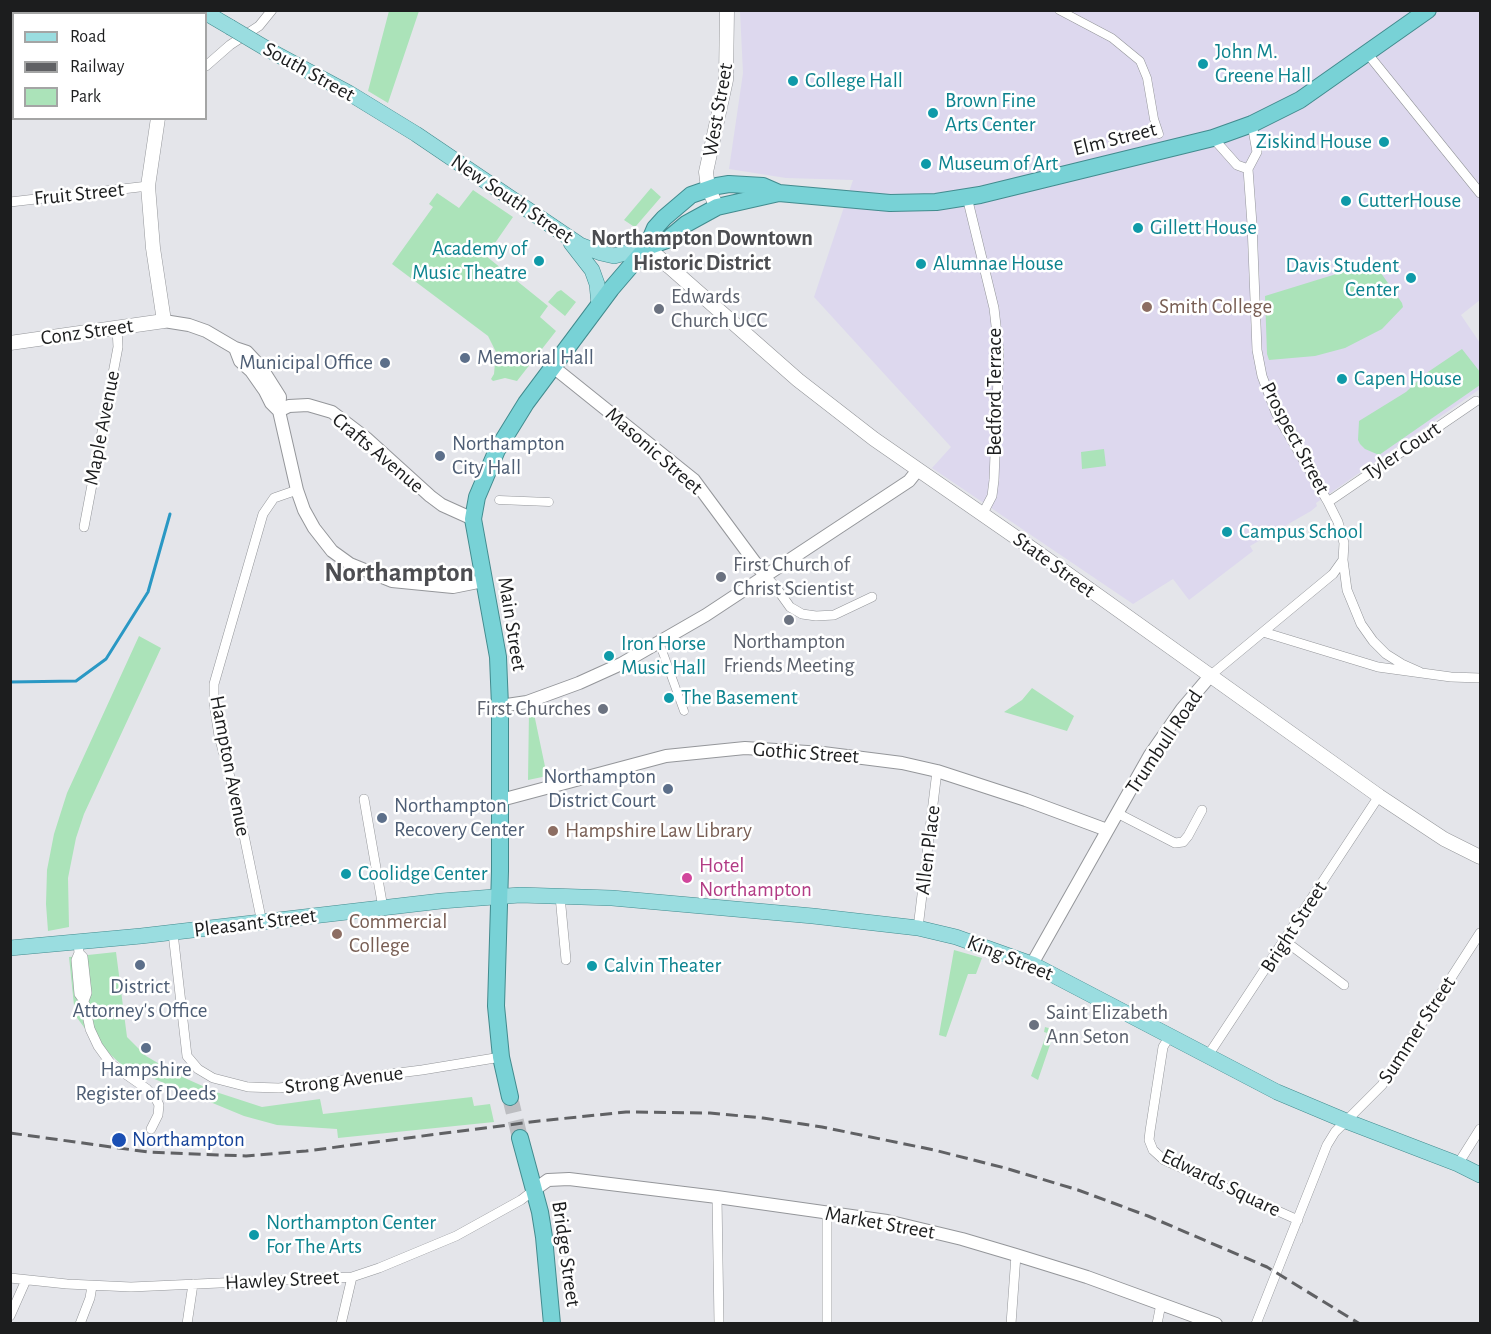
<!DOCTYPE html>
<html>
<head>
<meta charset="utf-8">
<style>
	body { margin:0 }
	#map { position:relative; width:1491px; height:1334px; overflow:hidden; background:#e4e5ea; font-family:"Alegreya Sans",sans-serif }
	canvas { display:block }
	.frame { position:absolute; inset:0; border:12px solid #1c1d1e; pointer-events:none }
	.legend { position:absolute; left:12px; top:12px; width:195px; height:108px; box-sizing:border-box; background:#fff; border:2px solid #a4a5a5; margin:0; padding:8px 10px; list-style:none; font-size:18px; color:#1c1d1e }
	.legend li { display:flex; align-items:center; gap:12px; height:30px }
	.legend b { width:30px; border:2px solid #a4a5a5 }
</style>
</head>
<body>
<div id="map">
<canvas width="1491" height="1334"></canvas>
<div class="frame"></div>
<ul class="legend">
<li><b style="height:8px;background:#9adde0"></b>Road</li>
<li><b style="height:8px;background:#606164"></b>Railway</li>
<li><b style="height:16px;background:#abe3b9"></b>Park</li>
</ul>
</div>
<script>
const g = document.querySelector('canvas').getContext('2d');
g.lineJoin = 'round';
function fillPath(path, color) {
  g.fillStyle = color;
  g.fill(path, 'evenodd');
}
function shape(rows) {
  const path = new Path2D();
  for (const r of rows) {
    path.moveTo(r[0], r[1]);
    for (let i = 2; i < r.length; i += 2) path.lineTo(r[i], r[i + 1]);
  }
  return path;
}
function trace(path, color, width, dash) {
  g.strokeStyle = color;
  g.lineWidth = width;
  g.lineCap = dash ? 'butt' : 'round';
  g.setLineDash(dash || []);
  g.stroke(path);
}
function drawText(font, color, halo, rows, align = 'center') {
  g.font = font + ' "Alegreya Sans",sans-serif';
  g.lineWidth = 5;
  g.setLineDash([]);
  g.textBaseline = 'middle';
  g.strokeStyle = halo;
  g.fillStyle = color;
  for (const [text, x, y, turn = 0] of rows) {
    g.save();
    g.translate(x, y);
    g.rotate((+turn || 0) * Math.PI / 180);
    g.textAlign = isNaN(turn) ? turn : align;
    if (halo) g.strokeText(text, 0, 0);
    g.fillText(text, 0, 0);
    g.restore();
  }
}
fillPath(shape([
	[740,11,1480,11,1480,300,1461,315,1480,343,1480,389,1316,503,1317,506,1311,511,1250,546,1253,551,1189,600,1173,579,1133,604,932,468,951,447,814,297,853,180,786,178,729,169,743,73]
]), '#ddd8ee');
fillPath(shape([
	[389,11,419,11,388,103,368,91],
	[651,188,661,197,636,226,633,226,624,220],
	[473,190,513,217,486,256,548,306,540,317,556,331,517,381,505,378,493,381,491,379,494,374,496,352,488,336,392,264,433,207,429,204,437,193,459,208],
	[1376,266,1402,303,1403,307,1382,329,1345,348,1315,356,1269,360,1267,354,1265,296,1359,267],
	[561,290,576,302,565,316,548,302,557,292],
	[1462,349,1480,372,1480,385,1379,455,1365,449,1360,444,1358,440,1359,421,1406,392,1425,374],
	[1104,449,1106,466,1082,469,1081,452],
	[139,636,161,648,84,814,76,838,68,878,69,927,48,931,46,904,47,870,54,834,67,793],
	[1032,688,1074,716,1067,731,1004,712,1022,700],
	[533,709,547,776,528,780,529,711],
	[954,950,982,958,976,974,968,974,946,1037,939,1035],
	[116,952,127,1037,146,1056,178,1075,216,1092,262,1107,320,1099,323,1114,472,1097,474,1106,490,1104,494,1122,338,1138,337,1129,277,1125,244,1116,123,1066,92,1038,75,1015,69,957],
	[1045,1027,1055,1030,1038,1080,1031,1076,1047,1033,1044,1032]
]), '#abe3b9');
trace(shape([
	[10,682,76,681,106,659,148,592,170,514]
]), '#2a98c4', 3);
trace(shape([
	[510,1097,520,1138]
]), '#bcbdc1', 16, [16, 8]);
const pedestrian = shape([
	[1059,10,1112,38,1140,61,1147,78,1154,119,1159,134],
	[499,500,549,502],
	[659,642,684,711]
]);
const minor = shape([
	[30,14,35,10],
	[10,25,14,23],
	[1367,53,1480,193],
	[206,66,230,45,259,26,272,10],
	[1252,124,1257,152,1248,169,1252,224,1257,350,1262,376,1276,413,1328,502,1338,522,1344,543,1343,560,1347,590,1361,624,1373,641,1386,654,1402,664,1420,672],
	[1213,138,1237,165,1248,169],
	[967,197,994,308,999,352,994,480,992,496,982,515],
	[10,202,148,186],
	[1328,502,1476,401],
	[84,527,118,347,117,328],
	[765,576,775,586,790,607,802,614,816,616,834,615,872,597],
	[1263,632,1378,667,1451,677,1480,678],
	[1211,675,1333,574,1343,560],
	[364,799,383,908],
	[1117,813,1175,843,1183,842,1188,836,1202,810],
	[560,896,566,960],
	[262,923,239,811,219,736,214,703,214,684,263,514,274,498,297,490],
	[918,928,937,771],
	[173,933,187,1056,198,1069,213,1078,248,1087,279,1088,422,1070,501,1057],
	[1285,941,1344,985],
	[78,942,79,953,83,957,87,993,84,1001,90,1029,98,1046,111,1064,147,1089,156,1099,159,1105,158,1115,151,1129],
	[79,953,76,960,79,994,84,1001],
	[1169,1037,1163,1047,1150,1131,1149,1140,1153,1150,1164,1160,1298,1220],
	[1207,1057,1379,796],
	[1458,1164,1480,1129],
	[717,1197,719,1324],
	[10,1278,67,1284,131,1287,352,1277,379,1268,456,1236,521,1200,534,1190],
	[10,1316,26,1280],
	[80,1324,90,1298,92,1286],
	[187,1324,193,1284],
	[341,1324,352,1277],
	[827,1324,827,1213],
	[1011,1324,1016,1255],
	[1157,1324,1161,1304],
	[1256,1324,1327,1145,1335,1132,1382,1085,1480,933]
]);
const tertiary = shape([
	[164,321,189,325,206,331,235,348,247,352,261,367,280,397,279,411,297,490,304,510,314,528,332,551,350,564,392,581,453,587,483,581],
	[235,348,240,361,251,371,265,391,271,403,279,411],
	[552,366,694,480,765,576],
	[279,411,289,406,308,405,332,412,366,438,430,496,442,505,473,519],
	[500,706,527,702,579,683,621,664,706,615,909,481,917,471],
	[501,800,666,756,745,748,823,753,902,763,937,771,1026,800,1107,830],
	[1032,964,1150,755,1182,709,1211,675],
	[534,1190,548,1180,569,1179,717,1197,887,1221,962,1239,1016,1255,1087,1277,1216,1324]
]);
const secondary = shape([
	[181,14,182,10],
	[717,207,708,188,706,172,726,80,727,10],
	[647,247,798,380,874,439,1037,552,1379,796,1444,839,1480,857],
	[10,343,164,321,153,248,148,186,158,118]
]);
const primary = shape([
	[201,10,230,27],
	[267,49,349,93,416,134,580,245,601,253,614,256,647,247],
	[571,243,592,270,597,284,599,305],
	[10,948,141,936,441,901,520,895,612,898,813,916,918,928,956,937,1032,964,1277,1092,1346,1121,1458,1164,1480,1175]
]);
const trunk = shape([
	[647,247,667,240,686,224,717,207,779,193,890,203,936,202,980,195,1213,138,1252,124,1300,100,1428,10],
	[510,1097,501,1057,496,1006,500,871,500,706,498,657,473,519,477,497,497,450,526,403,611,289,647,247,655,228,664,218,691,195,717,186,729,184,763,186,779,193],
	[520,1138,540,1212,544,1237,552,1324]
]);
trace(pedestrian, '#94969a', 9);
trace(minor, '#94969a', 10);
trace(tertiary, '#94969a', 14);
trace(secondary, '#94969a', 15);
trace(primary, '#428b8e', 16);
trace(trunk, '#428b8e', 18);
trace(pedestrian, '#fff', 8);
trace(minor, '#fff', 9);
trace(tertiary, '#fff', 12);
trace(secondary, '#fff', 14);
trace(primary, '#9adde0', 15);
trace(trunk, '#78d2d6', 16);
trace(shape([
	[10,1133,148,1152,246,1156,306,1151,539,1121,626,1112,710,1113,763,1118,822,1127,934,1150,1005,1168,1078,1190,1148,1216,1267,1267,1360,1324]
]), '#606164', 3, [12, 6]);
const primaryBridge = shape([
	[230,27,267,49]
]);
trace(primaryBridge, '#428b8e', 16, []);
trace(primaryBridge, '#9adde0', 15);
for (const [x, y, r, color] of [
	[1203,64,6,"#0f9aa8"],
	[793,81,6,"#0f9aa8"],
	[933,113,6,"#0f9aa8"],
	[1384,142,6,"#0f9aa8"],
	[926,164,6,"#0f9aa8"],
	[1346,201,6,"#0f9aa8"],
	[1138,228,6,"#0f9aa8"],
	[539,261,6,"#0f9aa8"],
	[921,264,6,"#0f9aa8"],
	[1411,278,6,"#0f9aa8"],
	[1147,307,6,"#8d6e63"],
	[659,309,6,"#6b7280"],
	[465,358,6,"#5c6f8a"],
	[385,363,6,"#5c6f8a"],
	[1342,379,6,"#0f9aa8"],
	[440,456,6,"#5c6f8a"],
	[1227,532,6,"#0f9aa8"],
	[721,577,6,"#6b7280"],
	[789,620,6,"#6b7280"],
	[609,656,6,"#0f9aa8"],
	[669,698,6,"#0f9aa8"],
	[603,709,6,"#6b7280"],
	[668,789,6,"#5c6f8a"],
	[382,818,6,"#5c6f8a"],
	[553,831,6,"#8d6e63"],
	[346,874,6,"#0f9aa8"],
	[687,878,6,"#d1479c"],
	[337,934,6,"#8d6e63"],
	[140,965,6,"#5c6f8a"],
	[592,966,6,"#0f9aa8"],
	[1034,1025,6,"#6b7280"],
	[146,1048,6,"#5c6f8a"],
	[119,1140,8,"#1a4fb4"],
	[254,1235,6,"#0f9aa8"]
]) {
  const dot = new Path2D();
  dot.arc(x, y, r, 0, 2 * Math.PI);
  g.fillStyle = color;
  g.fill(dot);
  trace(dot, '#fff', 2);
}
drawText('21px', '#0d838f', '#fff', [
	["John M.",1215,52],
	["Greene Hall",1215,76],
	["College Hall",805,81],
	["Brown Fine",945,101],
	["Arts Center",945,125],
	["Ziskind House",1372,142,"right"],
	["Museum of Art",938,164],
	["CutterHouse",1358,201],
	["Gillett House",1150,228],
	["Academy of",527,249,"right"],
	["Music Theatre",527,273,"right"],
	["Alumnae House",933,264],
	["Davis Student",1399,266,"right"],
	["Center",1399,290,"right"],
	["Capen House",1354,379],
	["Campus School",1239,532],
	["Iron Horse",621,644],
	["Music Hall",621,668],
	["The Basement",681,698],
	["Coolidge Center",358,874],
	["Calvin Theater",604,966],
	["Northampton Center",266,1223],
	["For The Arts",266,1247]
], 'left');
drawText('21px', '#1c1d1e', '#fff', [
	["South Street",309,72,29],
	["West Street",718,110,-80],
	["Elm Street",1115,139,-14],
	["Fruit Street",79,194,-6],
	["New South Street",512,199,34],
	["Conz Street",87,332,-8],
	["Bedford Terrace",995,392,-90],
	["Maple Avenue",102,428,-79],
	["Prospect Street",1295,438,62],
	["Masonic Street",654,451,41],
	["Tyler Court",1402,451,-34],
	["Crafts Avenue",378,453,40],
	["State Street",1054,565,36],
	["Main Street",512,624,81],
	["Trumbull Road",1164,742,-56],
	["Gothic Street",806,753,4],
	["Hampton Avenue",230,766,79],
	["Allen Place",928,850,-83],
	["Pleasant Street",255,923,-7],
	["Bright Street",1294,927,-57],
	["King Street",1010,958,22],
	["Summer Street",1417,1030,-57],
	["Strong Avenue",344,1080,-7],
	["Edwards Square",1221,1183,26],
	["Market Street",880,1223,10],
	["Bridge Street",566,1254,82],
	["Hawley Street",282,1280,-3]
]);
drawText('21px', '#5b616d', '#fff', [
	["Edwards",671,297],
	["Church UCC",671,321],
	["First Church of",733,565],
	["Christ Scientist",733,589],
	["Northampton",789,642,"center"],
	["Friends Meeting",789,666,"center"],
	["First Churches",591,709,"right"],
	["Saint Elizabeth",1046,1013],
	["Ann Seton",1046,1037]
], 'left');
drawText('21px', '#785e54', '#fff', [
	["Smith College",1159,307],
	["Hampshire Law Library",565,831],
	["Commercial",349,922],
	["College",349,946]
], 'left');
drawText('21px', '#4e5e75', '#fff', [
	["Memorial Hall",477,358],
	["Municipal Office",373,363,"right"],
	["Northampton",452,444],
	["City Hall",452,468],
	["Northampton",656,777,"right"],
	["District Court",656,801,"right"],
	["Northampton",394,806],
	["Recovery Center",394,830],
	["District",140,987,"center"],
	["Attorney's Office",140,1011,"center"],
	["Hampshire",146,1070,"center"],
	["Register of Deeds",146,1094,"center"]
], 'left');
drawText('21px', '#b23c85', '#fff', [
	["Hotel",699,866],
	["Northampton",699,890]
], 'left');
drawText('21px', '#164399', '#fff', [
	["Northampton",132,1140]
], 'left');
drawText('bold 22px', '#4c4d51', '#fff', [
	["Northampton Downtown",702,238],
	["Historic District",702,263]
]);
drawText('bold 27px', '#4c4d51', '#fff', [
	["Northampton",399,573]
]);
</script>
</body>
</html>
